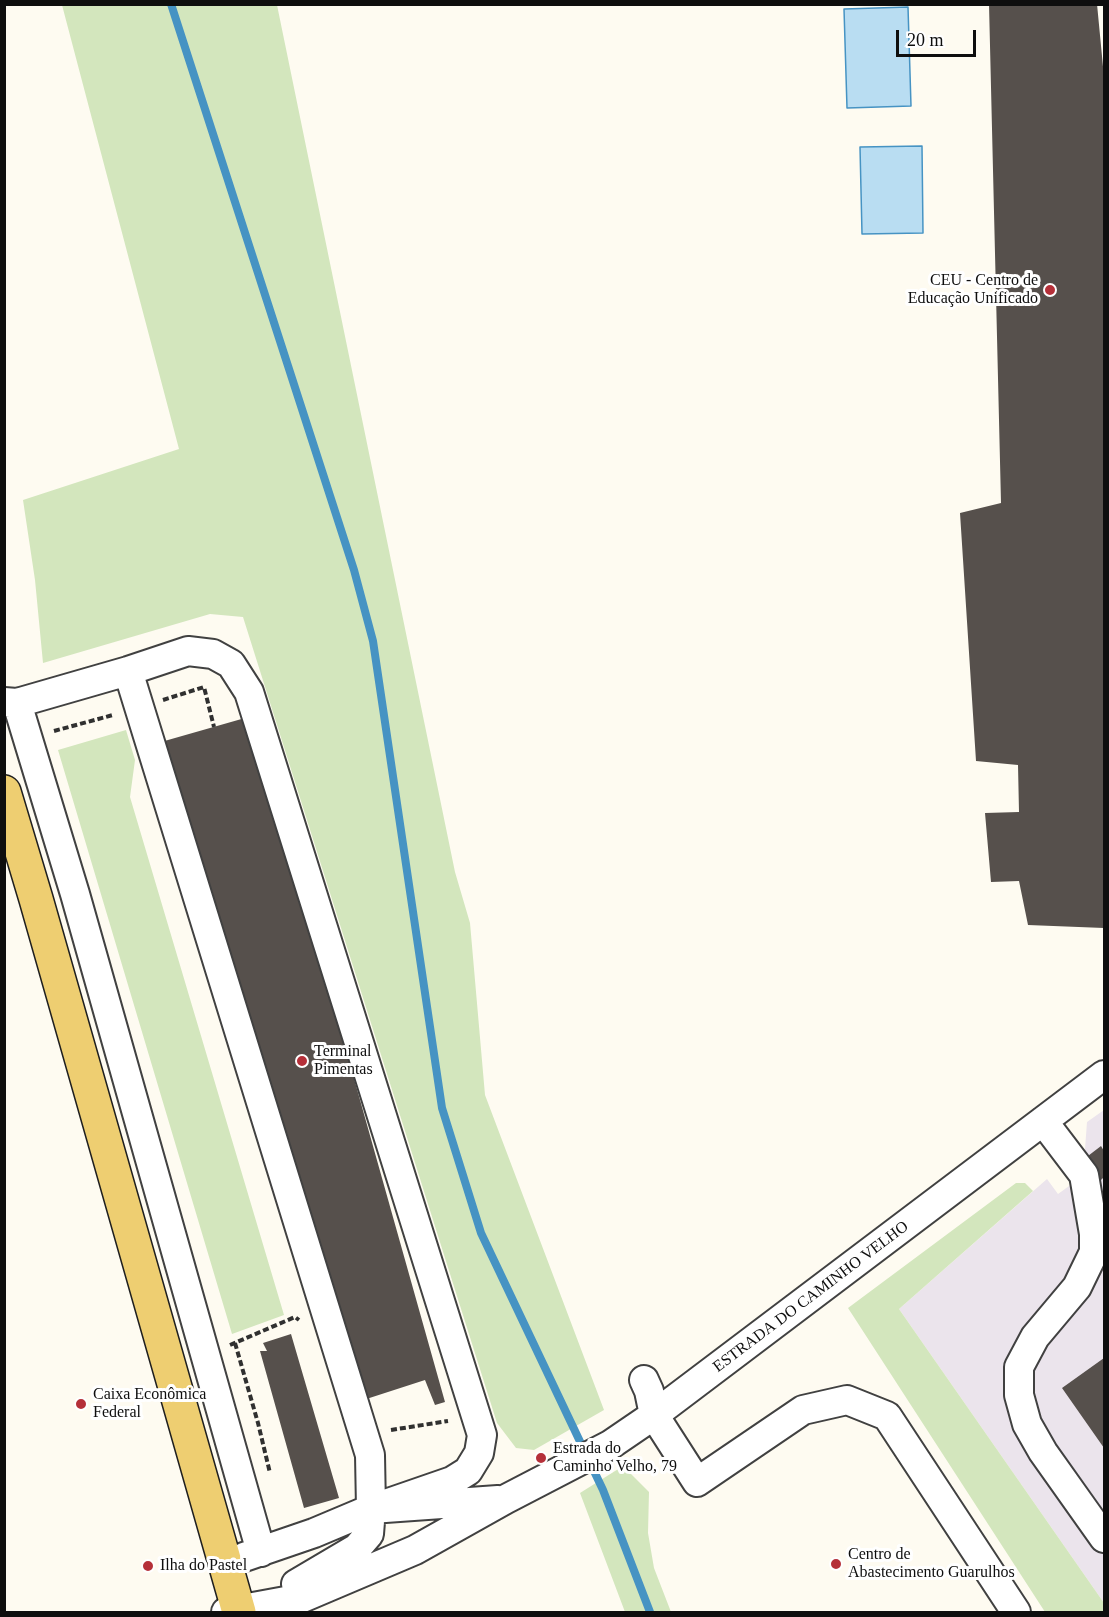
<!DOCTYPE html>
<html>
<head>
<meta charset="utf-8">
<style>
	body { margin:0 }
	#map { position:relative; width:1109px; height:1617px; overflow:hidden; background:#fefbf1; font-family:Georgia,serif }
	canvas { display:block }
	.frame { position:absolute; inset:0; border:6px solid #0e0e0e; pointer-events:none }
	.scale { position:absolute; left:896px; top:30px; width:80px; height:27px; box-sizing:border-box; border:3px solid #0e0e0e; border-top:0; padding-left:8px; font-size:18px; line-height:21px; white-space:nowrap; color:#0e0e0e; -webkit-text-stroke:4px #fff; paint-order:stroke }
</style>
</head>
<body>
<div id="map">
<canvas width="1109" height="1617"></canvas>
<div class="frame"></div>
<div class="scale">20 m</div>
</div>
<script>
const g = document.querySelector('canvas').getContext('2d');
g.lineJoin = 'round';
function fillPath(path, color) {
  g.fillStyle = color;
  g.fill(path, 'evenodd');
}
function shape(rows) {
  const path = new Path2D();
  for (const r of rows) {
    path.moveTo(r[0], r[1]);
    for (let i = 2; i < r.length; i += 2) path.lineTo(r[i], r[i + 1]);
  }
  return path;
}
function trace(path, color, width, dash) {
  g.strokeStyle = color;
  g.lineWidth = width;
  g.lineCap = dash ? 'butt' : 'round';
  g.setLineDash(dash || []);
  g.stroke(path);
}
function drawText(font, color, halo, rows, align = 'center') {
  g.font = font + ' Georgia,serif';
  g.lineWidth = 6;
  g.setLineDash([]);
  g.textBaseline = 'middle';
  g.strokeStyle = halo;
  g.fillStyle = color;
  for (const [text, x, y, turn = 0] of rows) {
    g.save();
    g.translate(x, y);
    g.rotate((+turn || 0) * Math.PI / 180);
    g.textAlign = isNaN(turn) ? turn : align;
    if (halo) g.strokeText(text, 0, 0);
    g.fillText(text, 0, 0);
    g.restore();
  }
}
fillPath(shape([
	[1104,1110,1104,1603,899,1309,1047,1179,1058,1194,1083,1176,1087,1122]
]), '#ebe4ec');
fillPath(shape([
	[62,5,277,5,455,872,470,923,485,1095,604,1410,534,1450,516,1448,497,1423,243,617,210,614,43,663,35,580,23,500,179,449],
	[126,730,135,760,130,797,284,1315,232,1334,58,750],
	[1016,1183,1025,1183,1033,1191,899,1309,1104,1603,1104,1612,1045,1612,848,1308],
	[623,1466,649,1492,648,1533,654,1568,671,1612,625,1612,580,1493]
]), '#d3e6bd');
const water = shape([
	[908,7,911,106,847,108,844,9,908,7],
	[922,146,923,233,862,234,860,147,922,146]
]);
fillPath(water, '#b9ddf2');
trace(water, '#4693c3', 1.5);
trace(shape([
	[171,4,354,570,373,641,442,1108,481,1233,603,1490,650,1612]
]), '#4693c3', 8);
fillPath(shape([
	[989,4,1097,4,1104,77,1104,928,1028,925,1019,881,991,882,985,813,1019,812,1018,765,976,761,960,513,1001,503],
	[252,716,445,1402,435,1405,425,1380,354,1403,161,742],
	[1101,1146,1104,1151,1104,1177,1100,1181,1084,1159],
	[291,1334,339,1498,304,1508,260,1351,267,1351,263,1343],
	[1104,1358,1104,1448,1062,1388]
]), '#56504c');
const minor = shape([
	[128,671,370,1455,371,1509,369,1534,357,1548,296,1584],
	[4,702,17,703,128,671,188,651,213,654,231,664,249,692,482,1435,479,1453,468,1471,452,1481,371,1509],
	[17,703,75,894,261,1552],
	[1043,1121,1084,1175,1094,1234,1094,1252,1077,1287,1035,1337,1019,1367,1019,1395,1027,1424,1043,1452,1104,1538],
	[644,1380,649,1391,654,1415,697,1482,803,1410,847,1400,887,1416,1016,1612],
	[244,1557,314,1533,371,1509,498,1500],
	[226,1612,302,1598,415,1550,506,1499,610,1445,654,1415,1104,1075]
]);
const major = shape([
	[4,792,36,899,239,1612]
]);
trace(minor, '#414141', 32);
trace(major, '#1f1f1f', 36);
trace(shape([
	[163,700,204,687,214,727],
	[54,731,113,715],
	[235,1343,258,1423,270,1473],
	[230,1345,295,1317,299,1320],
	[391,1430,448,1421]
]), '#303030', 4, [6, 3]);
trace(minor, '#fff', 28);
trace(major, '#eece71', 33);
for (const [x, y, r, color] of [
	[1050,290,6,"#b53039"],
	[302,1061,6,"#b53039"],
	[81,1404,6,"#b53039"],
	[541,1458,6,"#b53039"],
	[836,1564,6,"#b53039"],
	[148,1566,6,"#b53039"]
]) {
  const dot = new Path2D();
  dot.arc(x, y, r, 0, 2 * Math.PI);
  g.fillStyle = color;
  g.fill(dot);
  trace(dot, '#fff', 2);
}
drawText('16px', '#0e0e0e', '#fff', [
	["CEU - Centro de",1038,281,"right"],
	["Educação Unificado",1038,299,"right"],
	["Terminal",314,1052],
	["Pimentas",314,1070],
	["Caixa Econômica",93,1395],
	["Federal",93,1413],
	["Estrada do",553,1449],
	["Caminho Velho, 79",553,1467],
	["Centro de",848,1555],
	["Abastecimento Guarulhos",848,1573],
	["Ilha do Pastel",160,1566]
], 'left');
drawText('16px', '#0e0e0e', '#fff', [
	["ESTRADA DO CAMINHO VELHO",811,1297,-37]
]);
</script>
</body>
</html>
